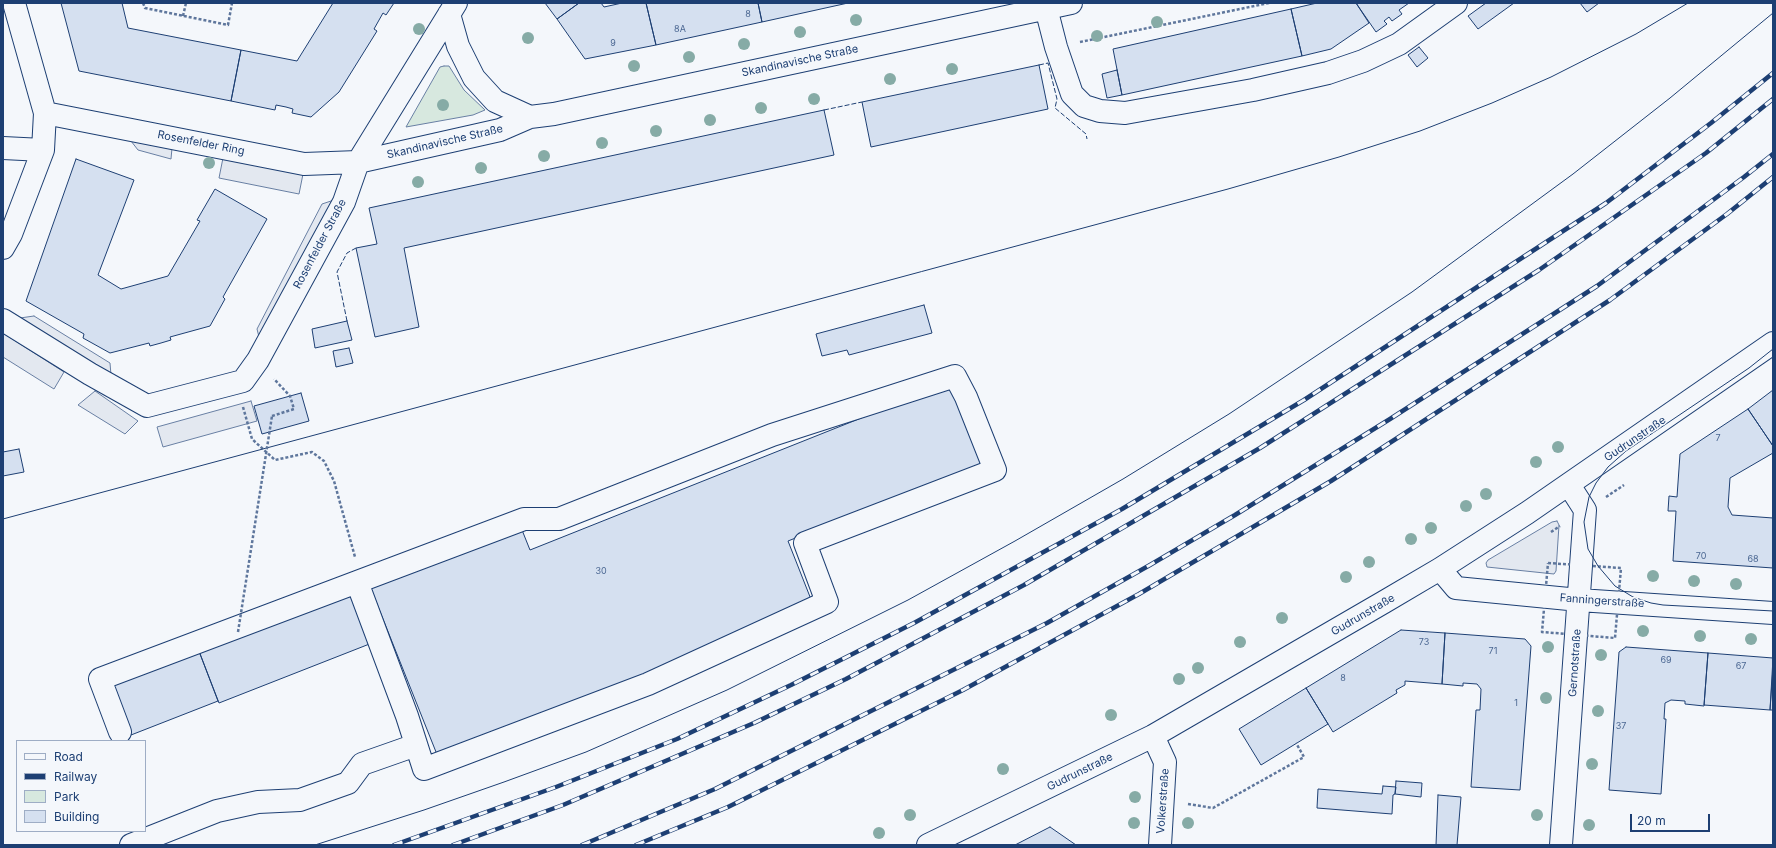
<!DOCTYPE html>
<html>
<head>
<meta charset="utf-8">
<style>
	body { margin:0 }
	#map { position:relative; width:1776px; height:848px; overflow:hidden; background:#f4f7fb; font-family:Inter,sans-serif }
	canvas { display:block }
	.frame { position:absolute; inset:0; border:4px solid #1d3f73; pointer-events:none }
	.legend { position:absolute; left:16px; top:740px; width:130px; height:92px; box-sizing:border-box; background:#f4f7fb; border:1px solid #9eadc5; margin:0; padding:5px 7px; list-style:none; font-size:12px; color:#1d3f73 }
	.legend li { display:flex; align-items:center; gap:8px; height:20px }
	.legend b { width:20px; border:1px solid #9eadc5 }
	.scale { position:absolute; left:1630px; top:814px; width:80px; height:18px; box-sizing:border-box; border:2px solid #1d3f73; border-top:0; padding-left:5px; font-size:12px; line-height:14px; white-space:nowrap; color:#1d3f73; -webkit-text-stroke:3px #f4f7fb; paint-order:stroke }
</style>
</head>
<body>
<div id="map">
<canvas width="1776" height="848"></canvas>
<div class="frame"></div>
<ul class="legend">
<li><b style="height:5px;background:#f4f7fb"></b>Road</li>
<li><b style="height:5px;background:#1d3f73"></b>Railway</li>
<li><b style="height:11px;background:#d7e8df"></b>Park</li>
<li><b style="height:11px;background:#d5e0f0"></b>Building</li>
</ul>
<div class="scale">20 m</div>
</div>
<script>
const g = document.querySelector('canvas').getContext('2d');
g.lineJoin = 'round';
function fillPath(path, color) {
  g.fillStyle = color;
  g.fill(path, 'evenodd');
}
function shape(rows) {
  const path = new Path2D();
  for (const r of rows) {
    path.moveTo(r[0], r[1]);
    for (let i = 2; i < r.length; i += 2) path.lineTo(r[i], r[i + 1]);
  }
  return path;
}
function trace(path, color, width, dash) {
  g.strokeStyle = color;
  g.lineWidth = width;
  g.lineCap = dash ? 'butt' : 'round';
  g.setLineDash(dash || []);
  g.stroke(path);
}
function drawText(font, color, halo, rows, align = 'center') {
  g.font = font + ' Inter,sans-serif';
  g.lineWidth = 3;
  g.setLineDash([]);
  g.textBaseline = 'middle';
  g.strokeStyle = halo;
  g.fillStyle = color;
  for (const [text, x, y, turn = 0] of rows) {
    g.save();
    g.translate(x, y);
    g.rotate((+turn || 0) * Math.PI / 180);
    g.textAlign = isNaN(turn) ? turn : align;
    if (halo) g.strokeText(text, 0, 0);
    g.fillText(text, 0, 0);
    g.restore();
  }
}
const green = shape([
	[444,66,449,66,464,90,485,110,473,115,406,127,440,67,444,66]
]);
fillPath(green, '#d7e8df');
trace(green, '#687fa3', 1);
const parking = shape([
	[131,141,172,148,171,159,138,150,131,141],
	[223,158,303,174,299,194,219,178,223,158],
	[334,200,260,341,257,329,322,204,334,200],
	[34,316,110,363,111,375,20,318,34,316],
	[3,333,64,372,54,389,3,357,3,333],
	[95,391,138,421,125,434,78,405,95,391],
	[251,401,257,421,163,447,157,427,251,401],
	[1557,521,1559,525,1556,571,1554,574,1487,567,1486,563,1488,560,1552,522,1557,521]
]);
fillPath(parking, '#e3e8f0');
trace(parking, '#687fa3', 1);
const building = shape([
	[61,3,122,3,128,28,241,50,231,101,79,71,61,3],
	[333,3,394,3,386,15,383,13,374,29,377,31,339,92,311,117,292,113,293,109,286,107,276,105,275,110,231,101,241,50,297,61,333,3],
	[545,3,579,3,557,19,545,3],
	[579,3,601,3,604,7,622,3,646,3,656,45,585,59,557,19,579,3],
	[646,3,758,3,762,22,656,45,646,3],
	[758,3,848,3,762,22,758,3],
	[1317,3,1356,3,1369,23,1331,49,1302,56,1291,9,1317,3],
	[1356,3,1409,3,1399,10,1402,14,1392,21,1389,17,1384,21,1387,24,1376,32,1356,3],
	[1486,3,1514,3,1478,29,1468,16,1486,3],
	[1580,3,1599,3,1587,12,1580,3],
	[1291,9,1302,56,1122,95,1113,49,1291,9],
	[1419,47,1428,58,1417,67,1408,55,1419,47],
	[1039,65,1048,109,871,147,862,102,1039,65],
	[1117,70,1122,95,1107,98,1102,74,1117,70],
	[824,110,834,155,404,248,419,327,375,337,356,248,377,244,369,208,824,110],
	[76,159,134,180,98,275,121,289,168,276,200,221,197,220,215,189,267,219,223,297,225,299,210,326,170,337,171,340,161,343,150,346,149,343,110,353,83,338,84,334,26,301,76,159],
	[924,305,932,333,849,355,847,350,822,356,816,334,924,305],
	[347,321,352,340,315,348,312,329,347,321],
	[349,348,353,363,336,367,333,351,349,348],
	[949,383,982,464,788,541,814,607,438,757,369,584,520,525,530,550,949,383],
	[1773,390,1773,446,1748,409,1773,390],
	[301,393,309,421,262,434,254,406,301,393],
	[1748,409,1773,446,1773,453,1730,478,1728,507,1732,515,1773,518,1773,568,1673,561,1676,511,1668,511,1669,496,1677,497,1680,454,1748,409],
	[19,449,24,472,3,476,3,452,19,449],
	[351,591,372,643,219,703,197,646,351,591],
	[1401,630,1445,633,1442,684,1405,681,1405,685,1396,690,1397,693,1333,732,1306,688,1401,630],
	[1445,633,1525,639,1531,646,1520,790,1471,787,1476,710,1480,710,1481,689,1477,684,1463,683,1463,686,1442,684,1445,633],
	[197,646,218,701,131,735,110,681,197,646],
	[1626,647,1708,653,1704,706,1685,704,1685,701,1671,700,1665,703,1664,719,1666,719,1661,794,1609,790,1619,652,1626,647],
	[1708,653,1773,658,1770,710,1704,705,1708,653],
	[1773,668,1773,710,1770,710,1773,668],
	[1306,688,1328,724,1261,765,1239,729,1306,688],
	[1396,781,1422,783,1421,797,1395,794,1396,781],
	[1383,786,1396,787,1395,794,1393,795,1392,814,1317,808,1318,789,1382,794,1383,786],
	[1438,795,1461,797,1457,845,1436,845,1438,795],
	[1050,827,1076,845,1015,845,1050,827]
]);
fillPath(building, '#d5e0f0');
trace(building, '#1d3f73', 1);
const minor = shape([
	[1046,8,1056,47,1072,94,1084,106,1100,111,1125,113,1253,90,1328,73,1363,61,1399,44,1456,3],
	[449,14,458,46,474,78,495,101,530,117],
	[45,113,304,164,358,162,500,130,530,117,554,114,1071,3],
	[3,148,43,150],
	[3,248,11,234,43,150,45,113,14,3],
	[3,320,90,374,147,406,243,381,258,360,344,202,358,162,456,3],
	[1440,569,1456,588,1579,600,1773,613],
	[120,732,100,679,524,519,559,519,772,435,955,376,966,397,995,470,805,543,827,602,648,684,424,769,407,716,357,582],
	[1153,736,1165,762,1160,845],
	[131,845,217,811,258,802,300,800,348,783,362,764,416,745],
	[928,845,1153,736,1384,602,1440,569,1527,513,1773,343],
	[1561,845,1585,510,1569,485]
]);
trace(minor, '#1d3f73', 24);
trace(shape([
	[143,3,145,8,228,25,232,3],
	[183,16,186,3],
	[1080,42,1269,3],
	[243,407,252,439,275,460,312,452,324,461,334,481,355,557],
	[272,416,294,409,290,396,274,379],
	[1606,497,1624,485],
	[1551,532,1560,526],
	[1548,563,1621,568,1615,638,1542,632,1548,563],
	[1188,804,1213,808,1304,757,1296,743]
]), '#5e769c', 2.5, [3, 2]);
trace(minor, '#f4f7fb', 22);
trace(shape([
	[1773,349,1749,368,1626,451,1608,467,1596,483,1589,497,1584,522,1588,549,1598,566,1615,586,1633,597,1651,603,1663,605,1773,611],
	[3,519,1228,189,1339,157,1420,131,1492,103,1551,77,1636,34,1688,3],
	[315,845,424,810,504,782,586,752,727,690,908,600,1015,541,1123,479,1229,414,1412,292,1573,174,1670,98,1773,13]
]), '#1d3f73', 1);
const rail = shape([
	[394,845,556,787,677,739,791,685,914,623,1122,509,1304,400,1606,203,1711,123,1773,73],
	[453,845,563,805,754,723,846,679,1024,585,1260,448,1539,270,1706,153,1773,99],
	[582,845,715,789,1047,623,1150,565,1235,515,1390,419,1597,286,1744,177,1773,154],
	[636,845,728,807,963,690,1139,594,1331,481,1610,300,1727,214,1773,177]
]);
trace(rail, '#1d3f73', 4.5);
trace(rail, '#f4f7fb', 3, [9]);
trace(shape([
	[238,632,272,416]
]), '#5e769c', 2.5, [3, 2]);
trace(shape([
	[1039,65,1048,63,1057,99,1055,108,1086,134,1087,139],
	[824,110,862,102],
	[347,321,337,272,347,253,356,248]
]), '#1d3f73', 1, [5, 2]);
g.fillStyle = '#86aba6';
for (const [x, y] of [
	[856,20],
	[1157,22],
	[419,29],
	[800,32],
	[1097,36],
	[528,38],
	[744,44],
	[689,57],
	[634,66],
	[952,69],
	[890,79],
	[814,99],
	[443,105],
	[761,108],
	[710,120],
	[656,131],
	[602,143],
	[544,156],
	[209,163],
	[481,168],
	[418,182],
	[1558,447],
	[1536,462],
	[1486,494],
	[1466,506],
	[1431,528],
	[1411,539],
	[1369,562],
	[1653,576],
	[1346,577],
	[1694,581],
	[1736,584],
	[1282,618],
	[1643,631],
	[1700,636],
	[1751,639],
	[1240,642],
	[1548,647],
	[1601,655],
	[1198,668],
	[1179,679],
	[1546,698],
	[1598,711],
	[1111,715],
	[1592,764],
	[1003,769],
	[1135,797],
	[910,815],
	[1537,815],
	[1134,823],
	[1188,823],
	[1589,825],
	[879,833]
]) {
  g.beginPath();
  g.arc(x, y, 6, 0, 2 * Math.PI);
  g.fill();
}
drawText('9px', '#4b6792', null, [
	["8",748,14],
	["8A",680,29],
	["9",613,43],
	["7",1718,438],
	["70",1701,556],
	["68",1753,559],
	["30",601,571],
	["73",1424,642],
	["71",1493,651],
	["69",1666,660],
	["67",1741,666],
	["8",1343,678],
	["1",1516,703],
	["37",1621,726]
]);
drawText('11px', '#1d3f73', '#f4f7fb', [
	["Skandinavische Straße",800,61,-12],
	["Skandinavische Straße",445,142,-13],
	["Rosenfelder Ring",201,143,11],
	["Rosenfelder Straße",320,244,-62],
	["Gudrunstraße",1635,439,-34],
	["Fanningerstraße",1602,601,4],
	["Gudrunstraße",1363,615,-30],
	["Gernotstraße",1575,663,-86],
	["Gudrunstraße",1080,772,-26],
	["Volkerstraße",1163,801,-86]
]);
</script>
</body>
</html>
